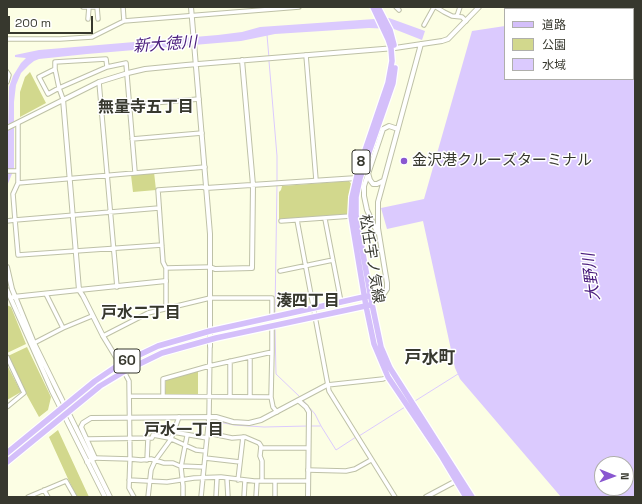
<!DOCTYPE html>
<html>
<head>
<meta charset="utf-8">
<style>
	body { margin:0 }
	#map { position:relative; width:642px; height:504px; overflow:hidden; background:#fcfee4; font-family:"Space Grotesk","Noto Sans JP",sans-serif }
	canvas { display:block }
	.frame { position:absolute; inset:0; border:8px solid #37382e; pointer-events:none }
	.legend { position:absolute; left:504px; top:8px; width:130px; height:72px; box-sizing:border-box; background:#fff; border:1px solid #afafab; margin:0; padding:5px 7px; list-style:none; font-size:12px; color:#37382e }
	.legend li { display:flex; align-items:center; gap:8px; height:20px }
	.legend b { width:20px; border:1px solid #afafab }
	.north { position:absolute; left:594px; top:456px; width:40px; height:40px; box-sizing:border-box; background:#fff; border:1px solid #afafab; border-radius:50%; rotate:91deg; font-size:11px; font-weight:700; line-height:16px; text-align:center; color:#37382e }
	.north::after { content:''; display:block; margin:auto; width:14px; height:18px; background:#8957d0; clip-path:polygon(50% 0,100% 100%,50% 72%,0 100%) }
	.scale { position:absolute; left:8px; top:16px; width:85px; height:18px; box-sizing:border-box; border:2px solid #37382e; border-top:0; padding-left:5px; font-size:12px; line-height:14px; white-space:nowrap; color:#37382e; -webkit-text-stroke:3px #fff; paint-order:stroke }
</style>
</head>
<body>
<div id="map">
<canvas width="642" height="504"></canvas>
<div class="frame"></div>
<ul class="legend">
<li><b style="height:5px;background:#d4bffa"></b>道路</li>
<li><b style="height:11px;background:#d2d88d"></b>公園</li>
<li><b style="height:11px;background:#dbcafe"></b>水域</li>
</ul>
<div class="north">N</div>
<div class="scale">200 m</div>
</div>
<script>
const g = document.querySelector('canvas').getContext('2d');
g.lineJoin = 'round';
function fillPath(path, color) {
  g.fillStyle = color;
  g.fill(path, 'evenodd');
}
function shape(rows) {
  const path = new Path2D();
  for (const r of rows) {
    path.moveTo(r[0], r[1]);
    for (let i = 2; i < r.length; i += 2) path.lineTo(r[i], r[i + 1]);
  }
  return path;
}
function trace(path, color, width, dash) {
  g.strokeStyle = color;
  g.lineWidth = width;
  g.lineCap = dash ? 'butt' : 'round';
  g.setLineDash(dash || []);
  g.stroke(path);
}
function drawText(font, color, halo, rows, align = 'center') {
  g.font = font + ' "Space Grotesk","Noto Sans JP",sans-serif';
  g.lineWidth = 3;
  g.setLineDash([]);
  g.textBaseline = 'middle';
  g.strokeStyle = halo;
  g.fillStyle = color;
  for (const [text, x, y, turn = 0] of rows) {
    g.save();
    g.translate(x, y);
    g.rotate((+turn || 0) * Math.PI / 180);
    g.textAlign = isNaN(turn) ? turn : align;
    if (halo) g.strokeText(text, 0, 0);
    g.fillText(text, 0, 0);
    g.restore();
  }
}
fillPath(shape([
	[30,72,46,103,20,117,20,92,25,77],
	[154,172,156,190,133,192,131,175],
	[349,181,352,185,349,198,349,214,279,219,279,192,281,190,282,186],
	[7,305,11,307,26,344,7,353],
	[27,347,51,397,48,410,39,417,24,390,8,356],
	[7,365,21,392,7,400],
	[198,370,198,395,165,395,166,379],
	[58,430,89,497,77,497,69,481,49,437]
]), '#d2d88d');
fillPath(shape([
	[591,7,635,7,635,497,561,497,460,379,455,368,423,221,387,229,381,208,424,199,472,31,505,26,505,79,633,79,633,9,591,9],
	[602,464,626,464,626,488,602,488],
	[389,18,425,31,422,40,394,29,369,28,275,34,241,41,87,54,39,59,34,61,29,65,21,73,16,85,14,102,14,169,7,186,9,87,13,76,21,63,26,58,15,57,15,55,39,50,218,35,242,32,260,27]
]), '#dbcafe');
trace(shape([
	[267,35,269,58],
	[269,61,277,156,277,181],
	[275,313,277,184],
	[275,328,276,374,300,397],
	[302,399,315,414,321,426,336,450,356,437],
	[415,401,458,374],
	[214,421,234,425,264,427,308,426],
	[311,426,320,426],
	[359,436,405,407]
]), '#dbcafe', 1);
const minor = shape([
	[83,7,89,7],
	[97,7,98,19],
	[123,7,124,21],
	[396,7,399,10],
	[436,7,444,12,452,16,462,17,466,21],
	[457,16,460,7],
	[88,19,89,7,96,7],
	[424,25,434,7],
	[7,39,60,39,92,37,124,21,299,7],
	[306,55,316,180],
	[55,69,59,88,48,94,39,77,55,69],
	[55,69,55,62,106,59,107,67],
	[7,72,9,75,7,82],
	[99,82,117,287],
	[63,99,59,88,107,67,126,63,135,172],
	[130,105,199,99],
	[18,123,18,183,13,194,15,220,159,208],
	[132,139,202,133],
	[7,171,18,171],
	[18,183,205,167],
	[325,219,341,302],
	[297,220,329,391,395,497],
	[7,221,15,220,18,255,162,245],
	[281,221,351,216],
	[166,268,210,267],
	[280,271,333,260],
	[46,294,63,328],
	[166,308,166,268,163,262,158,190,202,187,206,188],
	[272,326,272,352],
	[103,336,148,313,210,298,272,298,272,317],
	[34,343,63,328,92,316],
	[7,357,24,393,7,407],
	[120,364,129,381,130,459,141,460,151,459,164,463,173,463,180,466,204,467],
	[327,385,383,379,388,377],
	[130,396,271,397],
	[163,396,163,379,209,366,272,352,271,397,273,407,277,412],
	[230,396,230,361],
	[250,397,250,357],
	[173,432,207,438],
	[208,433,232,438,245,437,259,443,261,446,260,456,262,461,262,481],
	[87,439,152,438,153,435,169,438,196,450,205,451],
	[261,448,308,448],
	[95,458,130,459,129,488,134,497],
	[205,458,240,462],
	[147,460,148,438],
	[308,470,346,471,355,469,371,460],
	[227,479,228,497],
	[129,480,167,482,194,478,221,477,254,481,308,481],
	[238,480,243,437],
	[44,490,48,497],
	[28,497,66,481,75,497],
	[148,497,151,470,155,461,171,439,179,417],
	[183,497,183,486,181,467,187,436],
	[201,497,209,417,210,346],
	[216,497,217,478],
	[244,497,245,480],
	[256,497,257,481],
	[275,497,275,481]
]);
const tertiary = shape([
	[191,7,210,234,210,346],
	[63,99,79,290,166,281],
	[7,128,99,82,128,73,145,69,186,65,395,48,442,41,448,39,479,7],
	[368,173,370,180,373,184,377,184,383,181],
	[206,188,357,178],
	[377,232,367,210,364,196,364,186,383,129,389,126,398,129],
	[7,267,12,289,34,343,110,497],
	[210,267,215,269,252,268,253,185,242,60],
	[7,290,52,391,105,497],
	[371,296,376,299,381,298,387,289,387,283,378,228,378,202,421,44],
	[13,297,79,290,83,296,103,336,120,364],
	[299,401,306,407,309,412,308,497],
	[87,462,95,458,81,427,83,423,91,418,216,417,233,422,249,423,261,420,327,385],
	[426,497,458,480]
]);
const primary = shape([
	[373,7,388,39,391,48,392,61,388,83,358,171,352,197,351,216,366,306,374,344,388,377,442,457,466,497],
	[378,7,390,30,394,45],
	[395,68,393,83,360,178,356,197,356,215,372,304,381,347,390,368,472,497],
	[7,453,95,381,120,364,158,346,210,331,368,296],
	[7,462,100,386,125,371,162,353,216,338,370,305]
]);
trace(minor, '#bec1a7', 5.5);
trace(tertiary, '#bec1a7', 6);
trace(primary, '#fff', 8);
trace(minor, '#fff', 3.5);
trace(tertiary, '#fff', 4);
trace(primary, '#d4bffa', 5.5);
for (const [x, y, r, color] of [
	[404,161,4,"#8957d0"]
]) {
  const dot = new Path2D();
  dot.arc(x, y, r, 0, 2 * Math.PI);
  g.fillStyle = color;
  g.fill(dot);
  trace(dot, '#fff', 1.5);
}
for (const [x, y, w] of [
	[361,162,18],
	[127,361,26]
]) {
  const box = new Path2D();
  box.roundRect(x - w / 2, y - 12, w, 24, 3);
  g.fillStyle = '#fff';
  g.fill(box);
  trace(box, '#37382e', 1);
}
drawText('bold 14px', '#37382e', null, [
	["8",361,162],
	["60",127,361]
]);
drawText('15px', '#37382e', '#fff', [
	["金沢港クルーズターミナル",412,161]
], 'left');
drawText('15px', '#37382e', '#fff', [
	["松任宇ノ気線",371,259,81]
]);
drawText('italic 16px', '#4a1d7d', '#fff', [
	["新大徳川",165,45,-4],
	["大野川",592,277,-97]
]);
drawText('bold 16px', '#37382e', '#fff', [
	["無量寺五丁目",146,108],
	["湊四丁目",308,302],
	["戸水二丁目",141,314],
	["戸水一丁目",184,431]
]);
drawText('bold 17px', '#37382e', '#fff', [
	["戸水町",430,358]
]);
</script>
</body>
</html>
